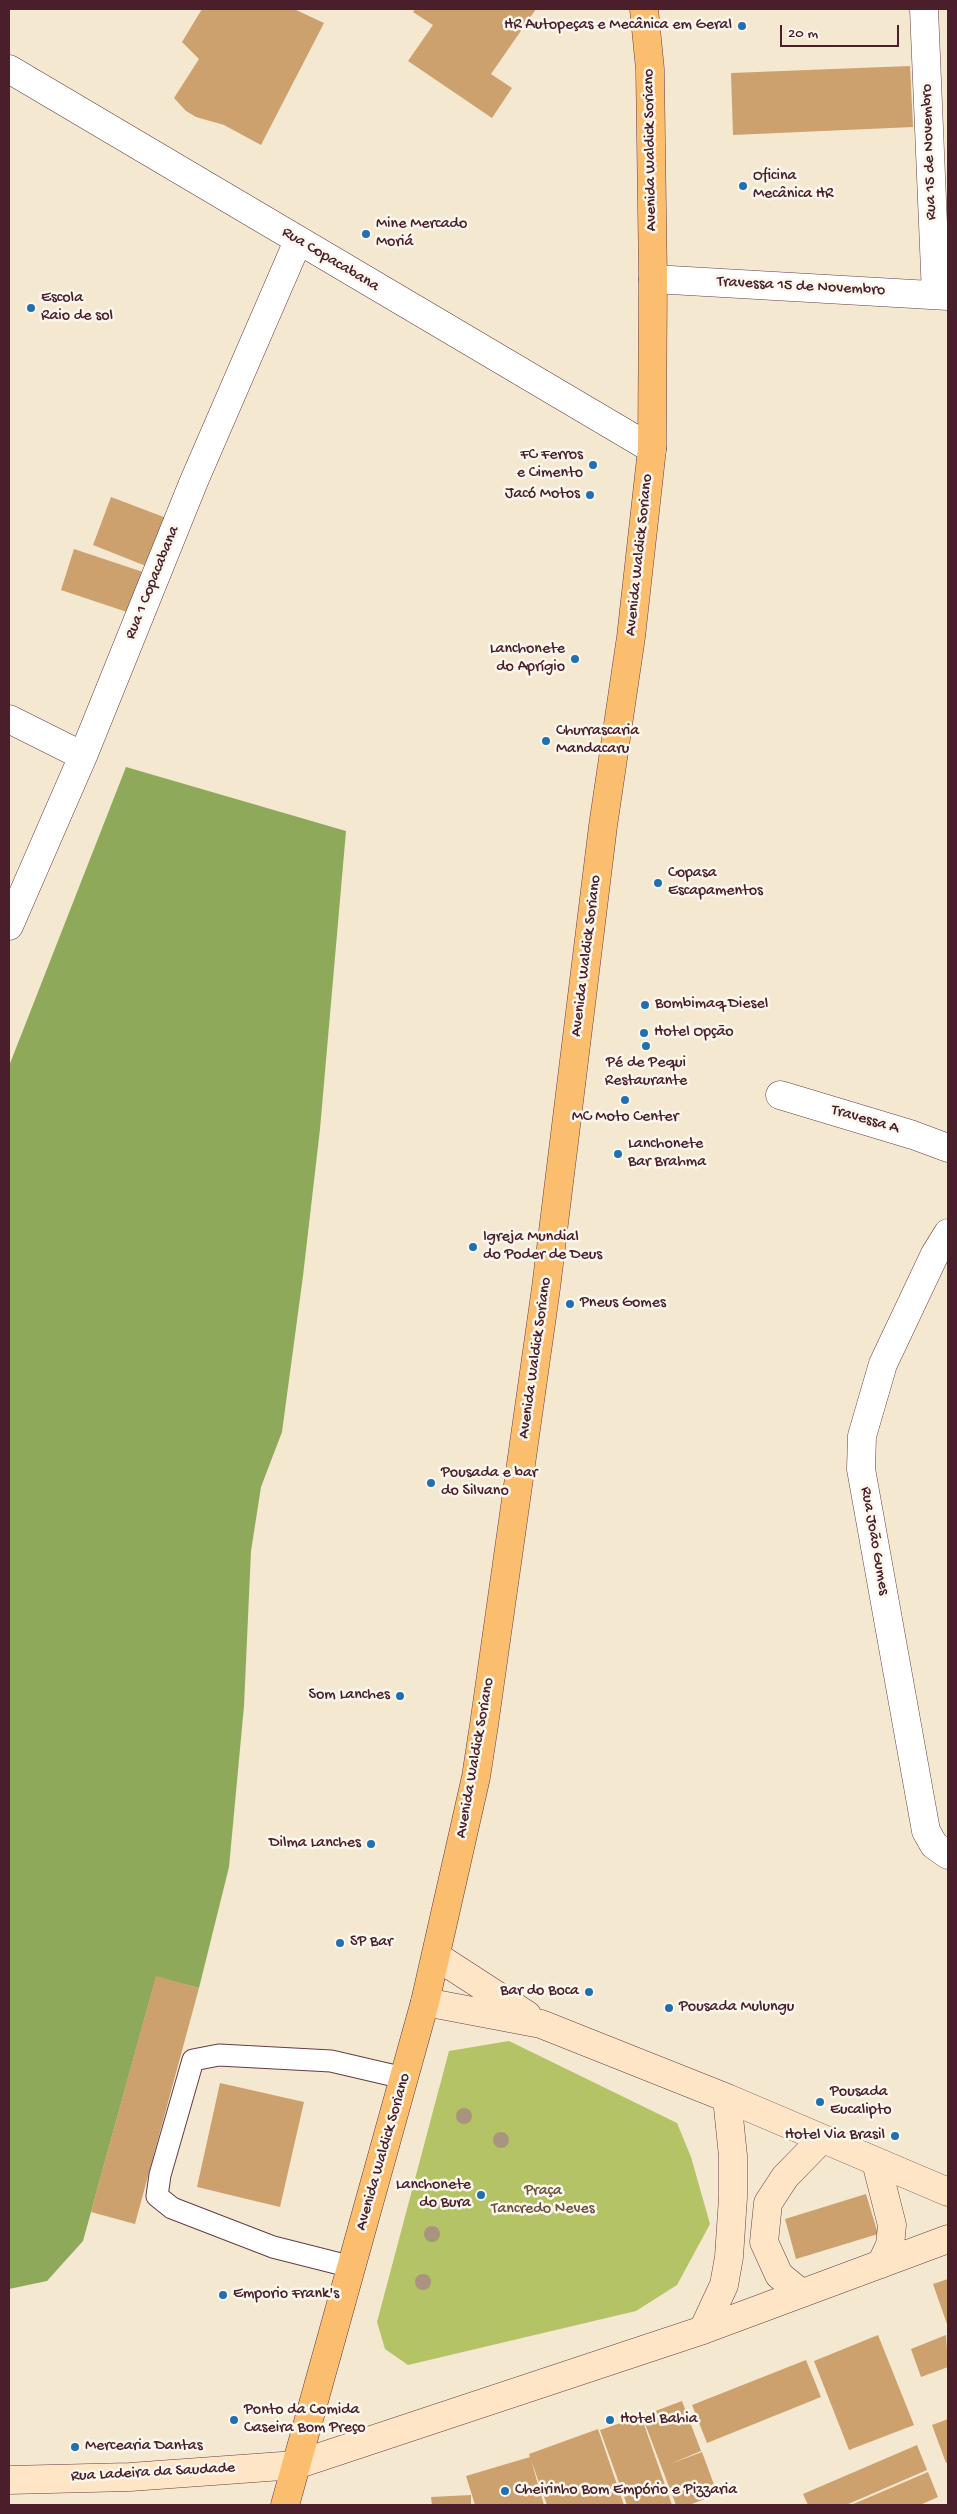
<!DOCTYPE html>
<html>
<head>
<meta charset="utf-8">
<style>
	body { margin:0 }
	#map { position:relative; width:957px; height:2514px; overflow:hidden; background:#f5e8d1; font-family:"Gochi Hand",sans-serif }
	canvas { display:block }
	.frame { position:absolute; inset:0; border:10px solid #4a1f2b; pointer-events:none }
	.scale { position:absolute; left:780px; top:25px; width:119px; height:22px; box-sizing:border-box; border:2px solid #4a1f2b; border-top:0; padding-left:6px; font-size:15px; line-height:18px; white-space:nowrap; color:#4a1f2b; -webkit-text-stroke:4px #fbf7ec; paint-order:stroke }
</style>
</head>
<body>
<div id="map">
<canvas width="957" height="2514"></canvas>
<div class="frame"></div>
<div class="scale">20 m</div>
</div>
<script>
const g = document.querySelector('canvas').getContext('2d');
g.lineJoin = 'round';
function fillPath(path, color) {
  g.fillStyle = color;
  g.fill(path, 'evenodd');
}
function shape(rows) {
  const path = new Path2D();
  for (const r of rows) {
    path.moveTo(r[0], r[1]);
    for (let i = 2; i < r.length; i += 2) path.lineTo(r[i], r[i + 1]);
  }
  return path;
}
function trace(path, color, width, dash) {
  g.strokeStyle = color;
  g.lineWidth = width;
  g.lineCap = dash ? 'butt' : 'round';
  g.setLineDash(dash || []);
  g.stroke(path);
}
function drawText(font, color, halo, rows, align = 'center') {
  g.font = font + ' "Gochi Hand",sans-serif';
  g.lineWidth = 5;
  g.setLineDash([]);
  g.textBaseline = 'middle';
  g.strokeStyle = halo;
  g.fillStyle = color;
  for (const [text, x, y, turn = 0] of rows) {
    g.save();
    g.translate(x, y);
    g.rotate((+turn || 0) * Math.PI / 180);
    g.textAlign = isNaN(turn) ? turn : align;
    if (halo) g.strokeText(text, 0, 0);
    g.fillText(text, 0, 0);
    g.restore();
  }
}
fillPath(shape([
	[509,2041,677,2123,691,2157,710,2224,677,2285,636,2311,408,2365,385,2349,377,2322,449,2051]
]), '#b4c366');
fillPath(shape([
	[126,767,346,831,320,1129,303,1276,282,1432,261,1487,251,1551,244,1706,229,1867,199,1988,156,1977,83,2241,47,2281,9,2289,9,1066]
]), '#8fa95b');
fillPath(shape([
	[202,9,294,9,324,23,261,145,224,125,196,117,186,111,174,98,199,59,182,42],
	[415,9,536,9,491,74,512,88,492,118,408,61,433,25,413,12],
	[910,66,913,127,733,135,731,73],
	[111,497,169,519,151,568,93,545],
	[74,549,143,572,130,613,61,590],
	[156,1976,199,1988,135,2224,91,2212],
	[220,2083,304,2102,280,2207,197,2187],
	[866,2194,878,2234,796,2259,785,2219],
	[948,2279,948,2327,933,2284],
	[878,2335,914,2425,849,2450,814,2361],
	[946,2335,948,2367,921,2377,911,2349],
	[806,2360,821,2397,707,2443,692,2405],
	[682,2401,701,2451,670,2464,702,2452,716,2490,704,2495,705,2499,689,2505,676,2505,642,2416],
	[641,2416,663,2479,672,2505,627,2505,600,2430],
	[948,2419,948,2462,946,2463,932,2425],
	[598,2429,624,2505,547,2505,531,2460,544,2505,475,2505,466,2476,530,2457,529,2454],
	[917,2445,927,2470,846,2505,808,2505,803,2494],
	[928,2472,938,2497,920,2505,851,2505],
	[471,2495,471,2505,432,2505,431,2497]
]), '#cca16d');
const service = shape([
	[352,2267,273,2247,172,2208,157,2196,160,2175,193,2060,219,2055,331,2061,404,2078]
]);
const minor = shape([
	[924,9,936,295],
	[9,69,652,449],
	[653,279,948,296],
	[9,719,83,756],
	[9,926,83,756,194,481,298,241],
	[780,1095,913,1135,948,1148],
	[948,1233,935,1254,883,1364,862,1436,861,1469,926,1831,934,1845,948,1855]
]);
const secondary = shape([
	[436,1956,527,2015],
	[425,2002,541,2024,727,2098,948,2192],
	[876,2162,892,2225,890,2245,881,2264],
	[801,2293,779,2275,764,2242,768,2203,785,2177,822,2139],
	[703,2330,724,2285,729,2257,733,2197,733,2156,727,2098],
	[9,2480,130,2477,296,2465,703,2330,948,2239]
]);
const primary = shape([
	[285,2505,425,2002,476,1777,484,1725,546,1288,603,826,631,637,652,449,653,279,650,69,644,9]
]);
trace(service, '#643d44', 23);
trace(minor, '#643d44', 29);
trace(secondary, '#643d44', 29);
trace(primary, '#643d44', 29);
trace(service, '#fff', 21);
trace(minor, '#fff', 28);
trace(secondary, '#fde5c5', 28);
trace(primary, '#fbbe6e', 28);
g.fillStyle = '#a99480';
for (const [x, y] of [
	[464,2116],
	[501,2140],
	[432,2234],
	[423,2282]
]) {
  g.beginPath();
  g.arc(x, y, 8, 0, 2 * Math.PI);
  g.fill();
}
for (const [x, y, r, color] of [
	[742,26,5,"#1f6fb2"],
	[743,186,5,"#1f6fb2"],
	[366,234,5,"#1f6fb2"],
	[31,308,5,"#1f6fb2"],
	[593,465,5,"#1f6fb2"],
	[590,495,5,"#1f6fb2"],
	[575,659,5,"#1f6fb2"],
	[546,741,5,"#1f6fb2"],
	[658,883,5,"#1f6fb2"],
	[645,1005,5,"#1f6fb2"],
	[644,1033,5,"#1f6fb2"],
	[646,1046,5,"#1f6fb2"],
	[625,1100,5,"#1f6fb2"],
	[618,1154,5,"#1f6fb2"],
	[473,1247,5,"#1f6fb2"],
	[570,1304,5,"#1f6fb2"],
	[431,1483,5,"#1f6fb2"],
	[400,1696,5,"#1f6fb2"],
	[371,1844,5,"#1f6fb2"],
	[340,1943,5,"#1f6fb2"],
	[589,1992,5,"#1f6fb2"],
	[669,2008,5,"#1f6fb2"],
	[820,2102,5,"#1f6fb2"],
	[895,2136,5,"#1f6fb2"],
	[481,2195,5,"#1f6fb2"],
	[223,2295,5,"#1f6fb2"],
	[234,2420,5,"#1f6fb2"],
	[610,2420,5,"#1f6fb2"],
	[75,2447,5,"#1f6fb2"],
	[505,2491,5,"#1f6fb2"]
]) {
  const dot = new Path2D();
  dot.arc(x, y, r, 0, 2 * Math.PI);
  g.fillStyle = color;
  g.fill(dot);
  trace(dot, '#fbf7ec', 2);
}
drawText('16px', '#4a1f2b', '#fbf7ec', [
	["HR Autopeças e Mecânica em Geral",732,26,"right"],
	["Oficina",753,177],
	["Mecânica HR",753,195],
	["Mine Mercado",376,225],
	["Moriá",376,243],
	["Escola",41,299],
	["Raio de sol",41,317],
	["FC Ferros",583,456,"right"],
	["e Cimento",583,474,"right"],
	["Jacó Motos",580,495,"right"],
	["Lanchonete",565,650,"right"],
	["do Aprígio",565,668,"right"],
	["Churrascaria",556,732],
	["Mandacaru",556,750],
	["Copasa",668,874],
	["Escapamentos",668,892],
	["Bombimaq Diesel",655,1005],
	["Hotel Opção",654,1033],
	["Pé de Pequi",646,1064,"center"],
	["Restaurante",646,1082,"center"],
	["MC Moto Center",625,1118,"center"],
	["Lanchonete",628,1145],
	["Bar Brahma",628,1163],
	["Igreja Mundial",483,1238],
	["do Poder de Deus",483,1256],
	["Pneus Gomes",580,1304],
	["Pousada e bar",441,1474],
	["do Silvano",441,1492],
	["Som Lanches",390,1696,"right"],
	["Dilma Lanches",361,1844,"right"],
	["SP Bar",350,1943],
	["Bar do Boca",579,1992,"right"],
	["Pousada Mulungu",679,2008],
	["Pousada",830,2093],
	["Eucalipto",830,2111],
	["Hotel Via Brasil",885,2136,"right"],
	["Lanchonete",471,2186,"right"],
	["do Bura",471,2204,"right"],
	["Emporio Frank's",233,2295],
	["Ponto da Comida",244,2411],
	["Caseira Bom Preço",244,2429],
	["Hotel Bahia",620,2420],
	["Mercearia Dantas",85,2447],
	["Cheirinho Bom Empório e Pizzaria",515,2491]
], 'left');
drawText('16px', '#4a1f2b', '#fbf7ec', [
	["Avenida Waldick Soriano",651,150,-91],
	["Rua 15 de Novembro",930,152,-92],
	["Rua Copacabana",330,260,31],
	["Travessa 15 de Novembro",801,287,3],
	["Avenida Waldick Soriano",640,555,-84],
	["Rua 1 Copacabana",153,583,-68],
	["Avenida Waldick Soriano",587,956,-83],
	["Travessa A",865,1120,16],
	["Avenida Waldick Soriano",536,1358,-82],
	["Rua João Gumes",874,1541,80],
	["Avenida Waldick Soriano",476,1758,-80],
	["Avenida Waldick Soriano",384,2152,-74],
	["Rua Ladeira da Saudade",153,2473,-3]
]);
drawText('16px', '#6a503d', '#fbf7ec', [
	["Praça",543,2192],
	["Tancredo Neves",543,2210]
]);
</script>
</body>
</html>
